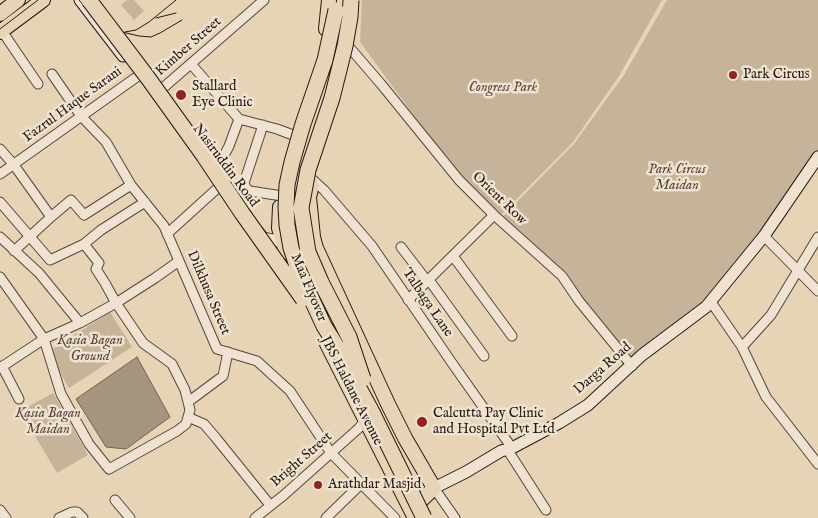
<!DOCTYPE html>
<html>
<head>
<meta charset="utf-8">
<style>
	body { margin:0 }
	canvas { display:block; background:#e7d3b6 }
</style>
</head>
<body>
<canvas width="818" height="518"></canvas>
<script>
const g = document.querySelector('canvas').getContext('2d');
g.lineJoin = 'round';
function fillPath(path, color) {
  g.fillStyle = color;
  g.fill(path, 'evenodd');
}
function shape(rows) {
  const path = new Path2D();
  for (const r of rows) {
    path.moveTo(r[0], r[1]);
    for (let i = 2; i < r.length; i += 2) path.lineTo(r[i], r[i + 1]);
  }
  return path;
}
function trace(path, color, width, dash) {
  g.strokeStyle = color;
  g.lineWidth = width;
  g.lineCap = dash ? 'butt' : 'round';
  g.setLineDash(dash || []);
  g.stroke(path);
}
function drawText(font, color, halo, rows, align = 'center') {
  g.font = font + ' "IM FELL English",serif';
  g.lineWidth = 5;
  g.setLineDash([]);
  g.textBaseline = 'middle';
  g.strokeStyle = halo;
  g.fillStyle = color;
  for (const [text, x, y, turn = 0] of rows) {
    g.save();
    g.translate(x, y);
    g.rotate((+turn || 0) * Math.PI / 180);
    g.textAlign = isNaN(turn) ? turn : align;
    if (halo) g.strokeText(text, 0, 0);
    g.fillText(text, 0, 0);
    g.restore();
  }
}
fillPath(shape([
	[127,0,134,0,144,11,134,20,121,5],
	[362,0,662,0,619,76,573,142,501,215,472,187,428,135,360,42],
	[667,0,818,0,818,151,761,240,703,304,631,358,584,301,566,273,503,216,574,144,624,75],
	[110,312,132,347,69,388,48,352],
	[53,393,88,455,57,473,20,411]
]), '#c6b49a');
const water = shape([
	[137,357,170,417,126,449,106,447,76,399,137,357]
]);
fillPath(water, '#a5947e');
trace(water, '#716352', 1);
const street = shape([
	[2,31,38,84],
	[350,48,381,84,459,180,494,215,562,276,579,301,632,366],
	[191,64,239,119],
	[52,74,81,116,106,142,131,185,164,226,217,349,257,361,290,391,331,453,395,518],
	[156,94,264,0],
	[263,125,244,183,246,188,250,191,282,196],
	[0,149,14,165,51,217,71,200,84,215,131,185],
	[0,174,138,76],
	[214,175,229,146,239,119,277,129,293,135],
	[313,180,324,190,372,246,452,363,512,448],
	[0,202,50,260,84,244,101,230,145,202],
	[167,234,221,185],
	[764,236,818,291],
	[0,237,39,273,80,323],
	[84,244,99,263,96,269,105,283,116,303,155,278,179,261],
	[401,247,427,281],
	[14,251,51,217],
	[453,256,512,336],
	[0,277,44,339,61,394,89,444,109,469,177,431,186,424,190,410,185,390,172,364,143,343,116,303,80,323,44,339,0,368],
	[429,280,484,356],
	[408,300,494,215],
	[711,302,742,347,766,397,818,464],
	[742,347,771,315,818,237],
	[2,366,19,399],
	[188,402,223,376,228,352],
	[188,417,204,424,216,438,270,505],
	[507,449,546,510],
	[434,488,455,518],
	[115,500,130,518],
	[0,510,6,518],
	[59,518,72,512,77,512,83,518],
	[255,518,284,495,359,428,365,420],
	[326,518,362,483]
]);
const secondary = shape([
	[80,0,123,56],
	[257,231,263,238,283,242,313,237],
	[434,488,466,472,501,451,512,448,559,423,588,405,642,355,706,307,764,236,818,157]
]);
const primary = shape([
	[0,14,18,0],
	[326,29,329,0],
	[0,32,43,0],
	[312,185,309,197,313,237,316,248,388,404,405,438,434,488,411,510],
	[280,207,279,228,286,252],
	[327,344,415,518]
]);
trace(street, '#55483a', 11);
trace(secondary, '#241a11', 13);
trace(primary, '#241a11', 16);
trace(street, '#efe2d0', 9);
trace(secondary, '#efe2d0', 11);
trace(primary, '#e7d3b6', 14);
trace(shape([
	[79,0,99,23,105,27,99,27,110,30,106,33,122,32,139,36,151,37,160,33,182,20],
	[156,18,176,13],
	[0,29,38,0],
	[125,32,136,30,149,22,176,0]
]), '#241a11', 1);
const highwayBridge = shape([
	[89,0,148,78,204,156,242,213,303,299],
	[351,0,350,17,345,46,332,98,308,170,301,208,308,252,321,282,349,337,363,379],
	[336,10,325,60,303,124,292,162,287,185,286,207,287,225,291,248,299,272,324,326,334,342,372,412,424,518]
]);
trace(highwayBridge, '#241a11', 17, []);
trace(highwayBridge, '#e7d3b6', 15);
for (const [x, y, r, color] of [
	[733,75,5,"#8f2418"],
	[181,95,6,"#8f2418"],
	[422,422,6,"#8f2418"],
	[318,485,5,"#8f2418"]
]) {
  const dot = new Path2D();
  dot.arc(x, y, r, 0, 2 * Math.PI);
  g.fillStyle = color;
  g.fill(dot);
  trace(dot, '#efe2d0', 2);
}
drawText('14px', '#241a11', '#efe2d0', [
	["Kimber Street",189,47,-41],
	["Fazrul Haque Sarani",73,105,-36],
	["Nasiruddin Road",225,166,53],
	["Orient Row",499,199,44],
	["Maa Flyover",308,288,67],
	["Dilkhusa Street",208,293,67],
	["Talbaga Lane",427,303,56],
	["Darga Road",603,369,-41],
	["JBS Haldane Avenue",351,391,63],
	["Bright Street",302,460,-41]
]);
drawText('14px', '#241a11', '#efe2d0', [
	["Park Circus",743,75],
	["Stallard",192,87],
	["Eye Clinic",192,103],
	["Calcutta Pay Clinic",433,414],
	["and Hospital Pvt Ltd",433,430],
	["Arathdar Masjid",328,485]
], 'left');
drawText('italic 14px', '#55483a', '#efe2d0', [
	["Congress Park",503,88],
	["Park Circus",677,170],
	["Maidan",677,186],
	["Kasia Bagan",90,341],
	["Ground",90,357],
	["Kasia Bagan",48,414],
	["Maidan",48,430]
]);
</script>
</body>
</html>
